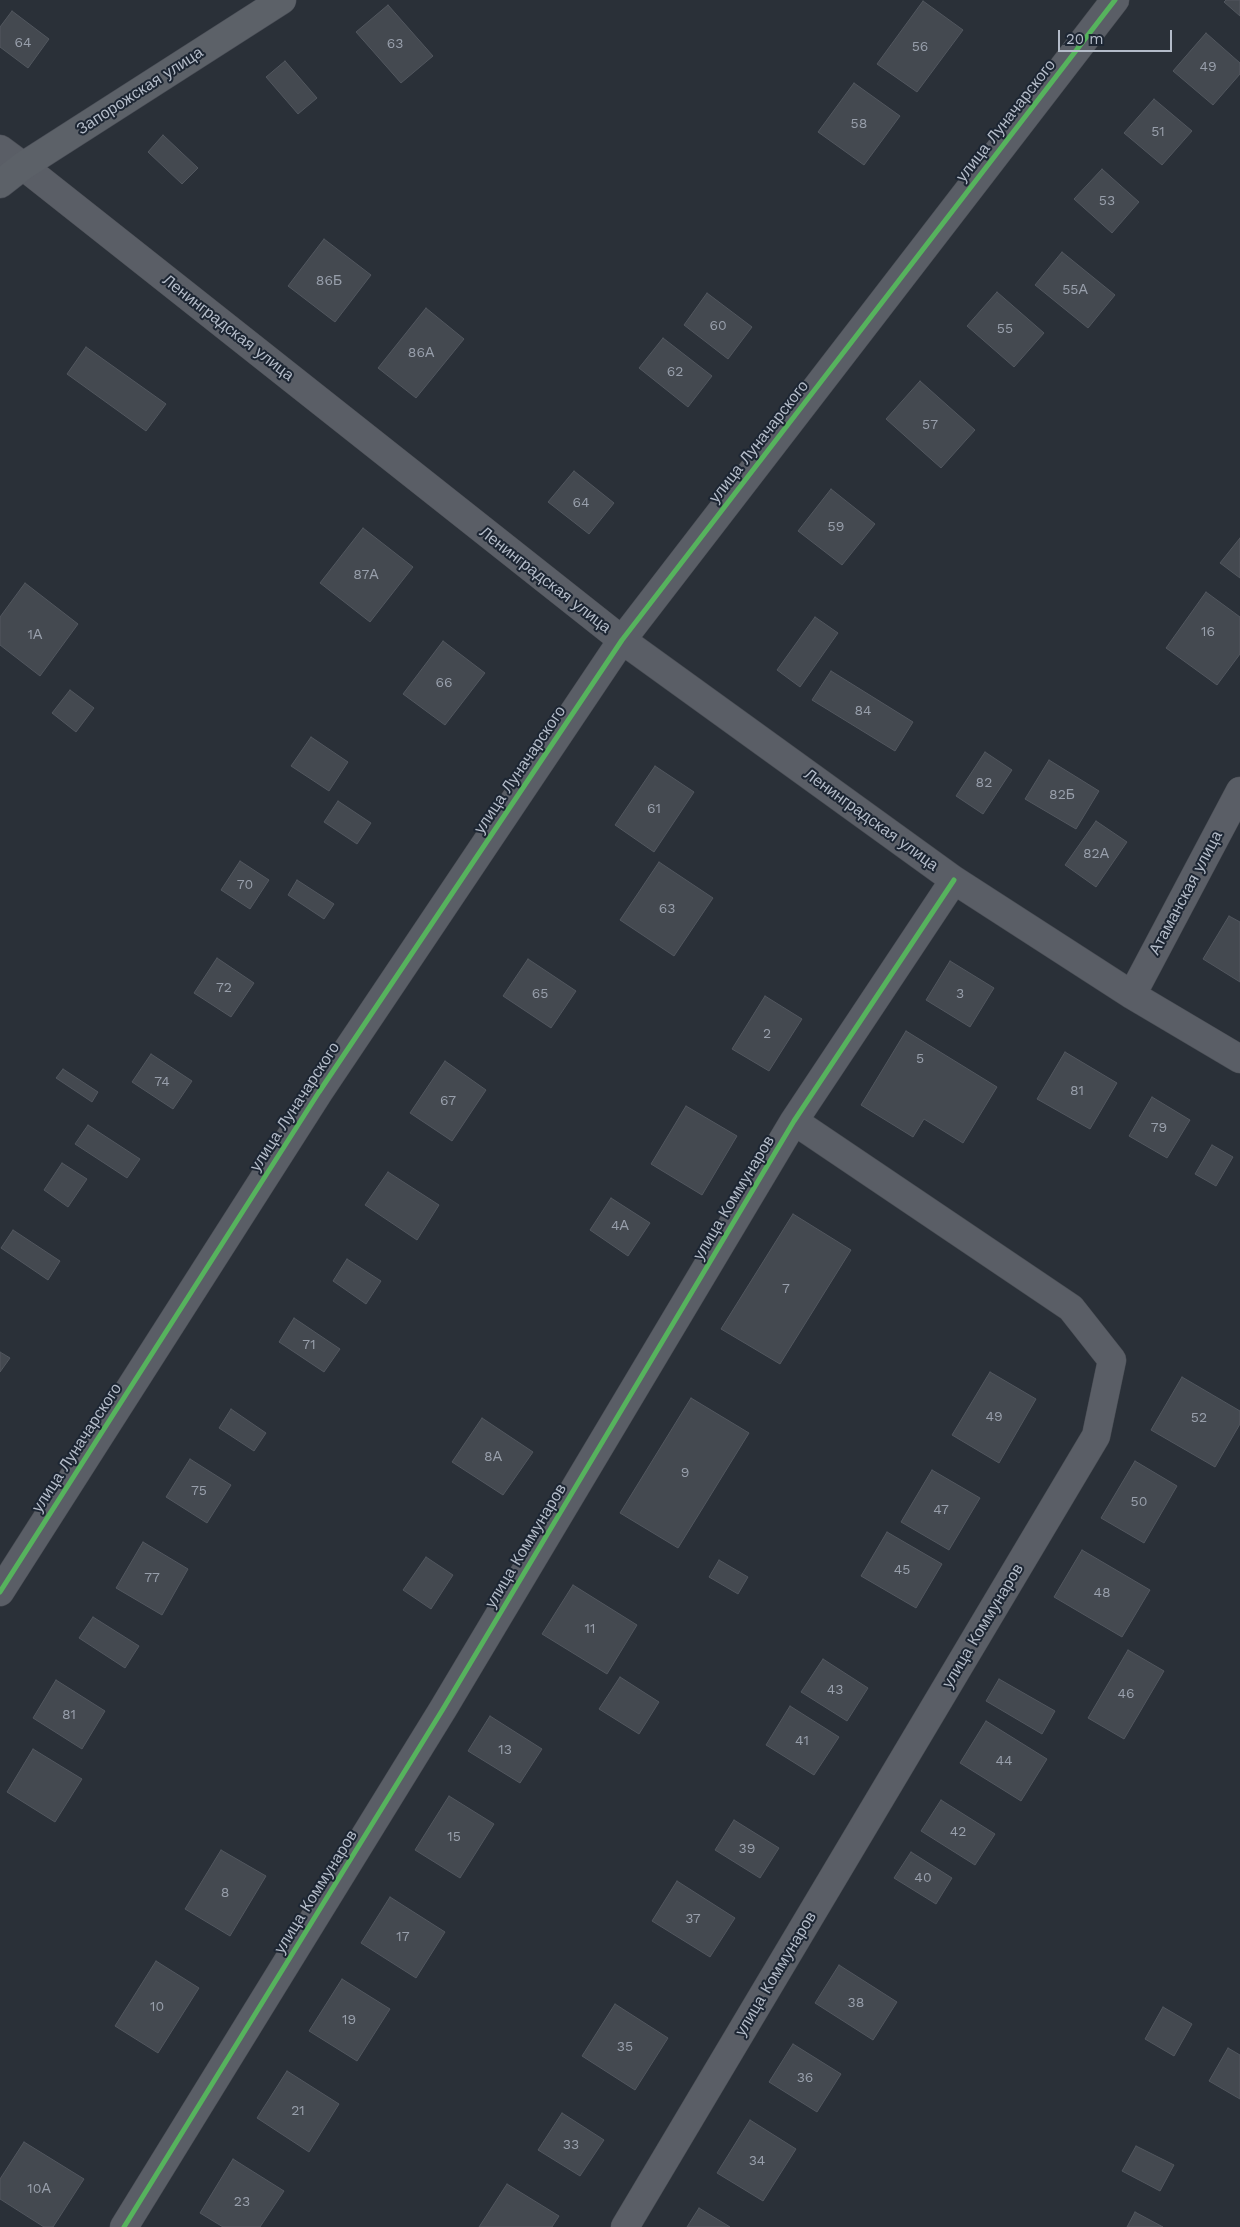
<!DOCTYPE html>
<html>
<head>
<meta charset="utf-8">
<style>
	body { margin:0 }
	#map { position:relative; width:1240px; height:2227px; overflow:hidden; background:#2a3038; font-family:"Work Sans",sans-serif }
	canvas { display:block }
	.scale { position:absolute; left:1058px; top:30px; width:114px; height:22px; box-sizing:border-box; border:2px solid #b4bcc9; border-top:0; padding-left:6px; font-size:15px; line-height:18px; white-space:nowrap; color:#b4bcc9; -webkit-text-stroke:4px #1d2633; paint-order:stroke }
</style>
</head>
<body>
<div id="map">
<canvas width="1240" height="2227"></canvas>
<div class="scale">20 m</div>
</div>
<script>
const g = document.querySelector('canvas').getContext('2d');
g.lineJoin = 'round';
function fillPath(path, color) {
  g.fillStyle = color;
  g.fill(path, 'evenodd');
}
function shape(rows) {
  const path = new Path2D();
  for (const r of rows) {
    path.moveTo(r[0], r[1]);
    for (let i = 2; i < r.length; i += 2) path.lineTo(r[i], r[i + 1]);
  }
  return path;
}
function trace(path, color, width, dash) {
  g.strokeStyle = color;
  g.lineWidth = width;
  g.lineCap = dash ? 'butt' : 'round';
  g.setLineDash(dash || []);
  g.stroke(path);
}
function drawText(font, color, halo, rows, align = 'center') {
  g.font = font + ' "Work Sans",sans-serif';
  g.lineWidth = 4;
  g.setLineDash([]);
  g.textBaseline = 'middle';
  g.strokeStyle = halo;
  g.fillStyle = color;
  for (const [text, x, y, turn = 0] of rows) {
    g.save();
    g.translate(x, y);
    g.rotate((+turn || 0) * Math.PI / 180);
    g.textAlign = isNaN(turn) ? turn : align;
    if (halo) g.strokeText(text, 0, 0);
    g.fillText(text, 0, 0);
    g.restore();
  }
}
const building = shape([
	[1226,0,1240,0,1240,16,1224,2,1226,0],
	[923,1,963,30,917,92,877,64,923,1],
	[388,5,433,56,401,83,356,32,388,5],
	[12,11,49,39,28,68,0,47,0,27,12,11],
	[1206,33,1240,63,1240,74,1213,105,1173,71,1206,33],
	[285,61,317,98,298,114,266,77,285,61],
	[854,83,900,116,864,165,818,132,854,83],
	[1154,99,1192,131,1162,165,1124,133,1154,99],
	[163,135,198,168,182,184,148,152,163,135],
	[1102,169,1139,202,1112,233,1074,199,1102,169],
	[324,239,371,275,335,322,288,286,324,239],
	[1062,252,1115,295,1088,328,1035,285,1062,252],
	[997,292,1044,333,1014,367,967,326,997,292],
	[707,293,752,327,728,359,684,325,707,293],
	[426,308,464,339,416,398,378,368,426,308],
	[663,338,712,376,688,407,639,368,663,338],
	[86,347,166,404,146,431,67,374,86,347],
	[920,381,975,430,941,468,886,419,920,381],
	[574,471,614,503,589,534,548,502,574,471],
	[831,489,875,524,842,565,798,531,831,489],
	[363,528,413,567,370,622,320,583,363,528],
	[1240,538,1240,578,1220,563,1240,538],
	[25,583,78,624,40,676,0,645,0,617,25,583],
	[1206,592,1240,617,1240,654,1217,685,1166,648,1206,592],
	[815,617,838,633,800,687,777,670,815,617],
	[443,641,485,673,445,725,403,694,443,641],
	[831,671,913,722,895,751,812,700,831,671],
	[70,690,94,708,76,732,52,713,70,690],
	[311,737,348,762,329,791,291,766,311,737],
	[985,752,1012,770,983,814,956,796,985,752],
	[1049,760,1099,791,1076,829,1025,799,1049,760],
	[655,766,694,792,654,852,615,825,655,766],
	[338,801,371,823,357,844,324,822,338,801],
	[1096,821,1127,842,1096,887,1065,865,1096,821],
	[240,861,269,880,250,909,221,890,240,861],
	[659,862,713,898,674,956,620,920,659,862],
	[297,880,334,904,324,919,288,895,297,880],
	[1229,916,1240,922,1240,982,1203,959,1229,916],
	[217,958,254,983,231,1017,194,993,217,958],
	[528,959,576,991,551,1028,503,996,528,959],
	[950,961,994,988,970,1027,926,1000,950,961],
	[765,996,802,1019,769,1071,732,1049,765,996],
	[906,1031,997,1087,963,1143,924,1119,913,1137,861,1105,906,1031],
	[1065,1052,1117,1083,1090,1129,1037,1099,1065,1052],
	[151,1054,192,1081,173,1109,132,1082,151,1054],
	[445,1061,486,1090,452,1141,410,1113,445,1061],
	[63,1069,98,1092,92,1102,56,1078,63,1069],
	[1152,1097,1190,1120,1167,1158,1129,1136,1152,1097],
	[686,1106,737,1136,702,1195,651,1164,686,1106],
	[88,1125,140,1159,127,1178,75,1144,88,1125],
	[1212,1145,1233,1157,1216,1186,1195,1174,1212,1145],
	[62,1163,87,1179,68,1207,44,1190,62,1163],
	[388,1172,439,1205,417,1240,365,1205,388,1172],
	[611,1198,650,1223,628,1256,590,1230,611,1198],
	[793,1214,851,1250,780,1364,721,1329,793,1214],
	[13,1230,60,1261,48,1280,1,1248,13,1230],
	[347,1259,381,1281,366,1304,333,1281,347,1259],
	[294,1318,340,1349,324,1372,279,1342,294,1318],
	[0,1352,10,1358,0,1372,0,1352],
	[990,1372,1036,1399,999,1463,952,1435,990,1372],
	[1182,1377,1240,1411,1240,1424,1215,1467,1151,1430,1182,1377],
	[691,1398,749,1433,678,1548,620,1513,691,1398],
	[231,1409,266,1433,254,1451,219,1428,231,1409],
	[482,1418,533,1452,503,1495,452,1462,482,1418],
	[190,1459,231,1485,207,1523,166,1497,190,1459],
	[1135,1461,1177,1486,1144,1543,1101,1518,1135,1461],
	[932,1470,980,1498,949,1550,901,1522,932,1470],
	[887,1532,942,1564,916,1608,861,1576,887,1532],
	[143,1542,188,1569,162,1615,116,1588,143,1542],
	[1082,1550,1150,1590,1122,1637,1054,1597,1082,1550],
	[426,1557,453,1575,431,1609,403,1590,426,1557],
	[719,1560,748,1577,738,1594,709,1577,719,1560],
	[573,1585,637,1625,607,1674,542,1634,573,1585],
	[93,1617,139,1646,125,1668,79,1638,93,1617],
	[1128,1650,1164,1671,1124,1739,1088,1718,1128,1650],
	[823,1659,868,1688,847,1721,801,1692,823,1659],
	[620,1677,659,1702,639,1734,599,1709,620,1677],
	[999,1679,1055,1711,1042,1734,986,1701,999,1679],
	[56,1680,105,1711,82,1749,33,1718,56,1680],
	[790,1706,839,1737,814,1775,766,1745,790,1706],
	[490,1716,542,1749,520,1783,468,1751,490,1716],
	[986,1721,1047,1759,1021,1801,960,1763,986,1721],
	[33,1749,82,1779,55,1822,7,1792,33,1749],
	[449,1796,494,1824,460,1878,415,1850,449,1796],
	[941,1800,995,1834,975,1865,921,1831,941,1800],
	[734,1820,779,1848,760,1878,715,1850,734,1820],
	[221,1850,266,1876,230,1936,185,1909,221,1850],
	[911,1852,952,1878,936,1904,894,1878,911,1852],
	[677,1881,735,1918,710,1957,652,1921,677,1881],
	[390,1897,445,1932,416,1978,361,1943,390,1897],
	[156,1961,199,1988,158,2053,115,2026,156,1961],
	[839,1965,897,2002,873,2040,815,2003,839,1965],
	[342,1979,390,2009,357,2061,309,2031,342,1979],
	[615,2004,668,2038,635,2090,582,2056,615,2004],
	[1163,2007,1192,2024,1174,2056,1145,2039,1163,2007],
	[793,2044,841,2074,817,2112,769,2082,793,2044],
	[1228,2048,1240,2055,1240,2099,1209,2081,1228,2048],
	[287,2071,339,2104,309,2152,257,2118,287,2071],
	[562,2113,604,2140,580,2176,538,2150,562,2113],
	[750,2120,796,2149,763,2201,717,2173,750,2120],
	[24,2142,84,2179,53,2227,44,2227,0,2199,0,2179,24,2142],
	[1136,2146,1174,2165,1160,2191,1122,2171,1136,2146],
	[233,2159,284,2191,260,2227,223,2227,200,2213,233,2159],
	[507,2184,559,2216,552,2227,479,2227,507,2184],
	[699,2208,730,2227,687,2227,699,2208],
	[1135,2212,1163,2227,1127,2227,1135,2212]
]);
fillPath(building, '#444950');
trace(building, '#52575f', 1);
const minor = shape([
	[0,149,23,166,622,640,954,880,1132,995,1240,1059],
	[1132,995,1240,791],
	[0,1592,319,1092,622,640,1115,0],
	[124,2227,443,1709,794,1121,954,880],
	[625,2227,1096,1436,1112,1360,1071,1308,794,1121]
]);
const major = shape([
	[0,184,23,166,282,0]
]);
trace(minor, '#484c53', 29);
trace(major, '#484c55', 29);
trace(minor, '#5a5e66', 28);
trace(major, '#5c6168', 28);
trace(shape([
	[0,1592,319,1092,622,640,1115,0],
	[124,2227,443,1709,794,1121,954,880]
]), '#56b35d', 5);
drawText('14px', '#989fab', null, [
	["64",23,43],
	["63",395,44],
	["56",920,47],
	["49",1208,67],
	["58",859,124],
	["51",1158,132],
	["53",1107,201],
	["86Б",329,281],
	["55А",1075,290],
	["60",718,326],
	["55",1005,329],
	["86А",421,353],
	["62",675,372],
	["57",930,425],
	["64",581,503],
	["59",836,527],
	["87А",366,575],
	["16",1208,632],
	["1А",35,635],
	["66",444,683],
	["84",863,711],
	["82",984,783],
	["82Б",1062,795],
	["61",654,809],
	["82А",1096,854],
	["70",245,885],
	["63",667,909],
	["72",224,988],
	["65",540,994],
	["3",960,994],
	["2",767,1034],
	["5",920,1059],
	["74",162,1082],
	["81",1077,1091],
	["67",448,1101],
	["79",1159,1128],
	["4А",620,1226],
	["7",786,1289],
	["71",309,1345],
	["49",994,1417],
	["52",1199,1418],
	["8А",493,1457],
	["9",685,1473],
	["75",199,1491],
	["50",1139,1502],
	["47",941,1510],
	["45",902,1570],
	["77",152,1578],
	["48",1102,1593],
	["11",590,1629],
	["43",835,1690],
	["46",1126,1694],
	["81",69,1715],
	["41",802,1741],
	["13",505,1750],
	["44",1004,1761],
	["42",958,1832],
	["15",454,1837],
	["39",747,1849],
	["40",923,1878],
	["8",225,1893],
	["37",693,1919],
	["17",403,1937],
	["38",856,2003],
	["10",157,2007],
	["19",349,2020],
	["35",625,2047],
	["36",805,2078],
	["21",298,2111],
	["33",571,2145],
	["34",757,2161],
	["10А",39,2189],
	["23",242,2202]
]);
drawText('16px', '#b4bcc9', '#1d2633', [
	["Запорожская улица",140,91,-33],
	["улица Луначарского",1006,121,-52],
	["Ленинградская улица",228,328,38],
	["улица Луначарского",759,442,-52],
	["Ленинградская улица",545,580,38],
	["улица Луначарского",520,770,-56],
	["Ленинградская улица",871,820,36],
	["Атаманская улица",1186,893,-62],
	["улица Луначарского",295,1107,-57],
	["улица Коммунаров",734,1198,-59],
	["улица Луначарского",77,1448,-57],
	["улица Коммунаров",526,1546,-59],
	["улица Коммунаров",983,1626,-59],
	["улица Коммунаров",316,1892,-58],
	["улица Коммунаров",776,1974,-59]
]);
</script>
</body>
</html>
